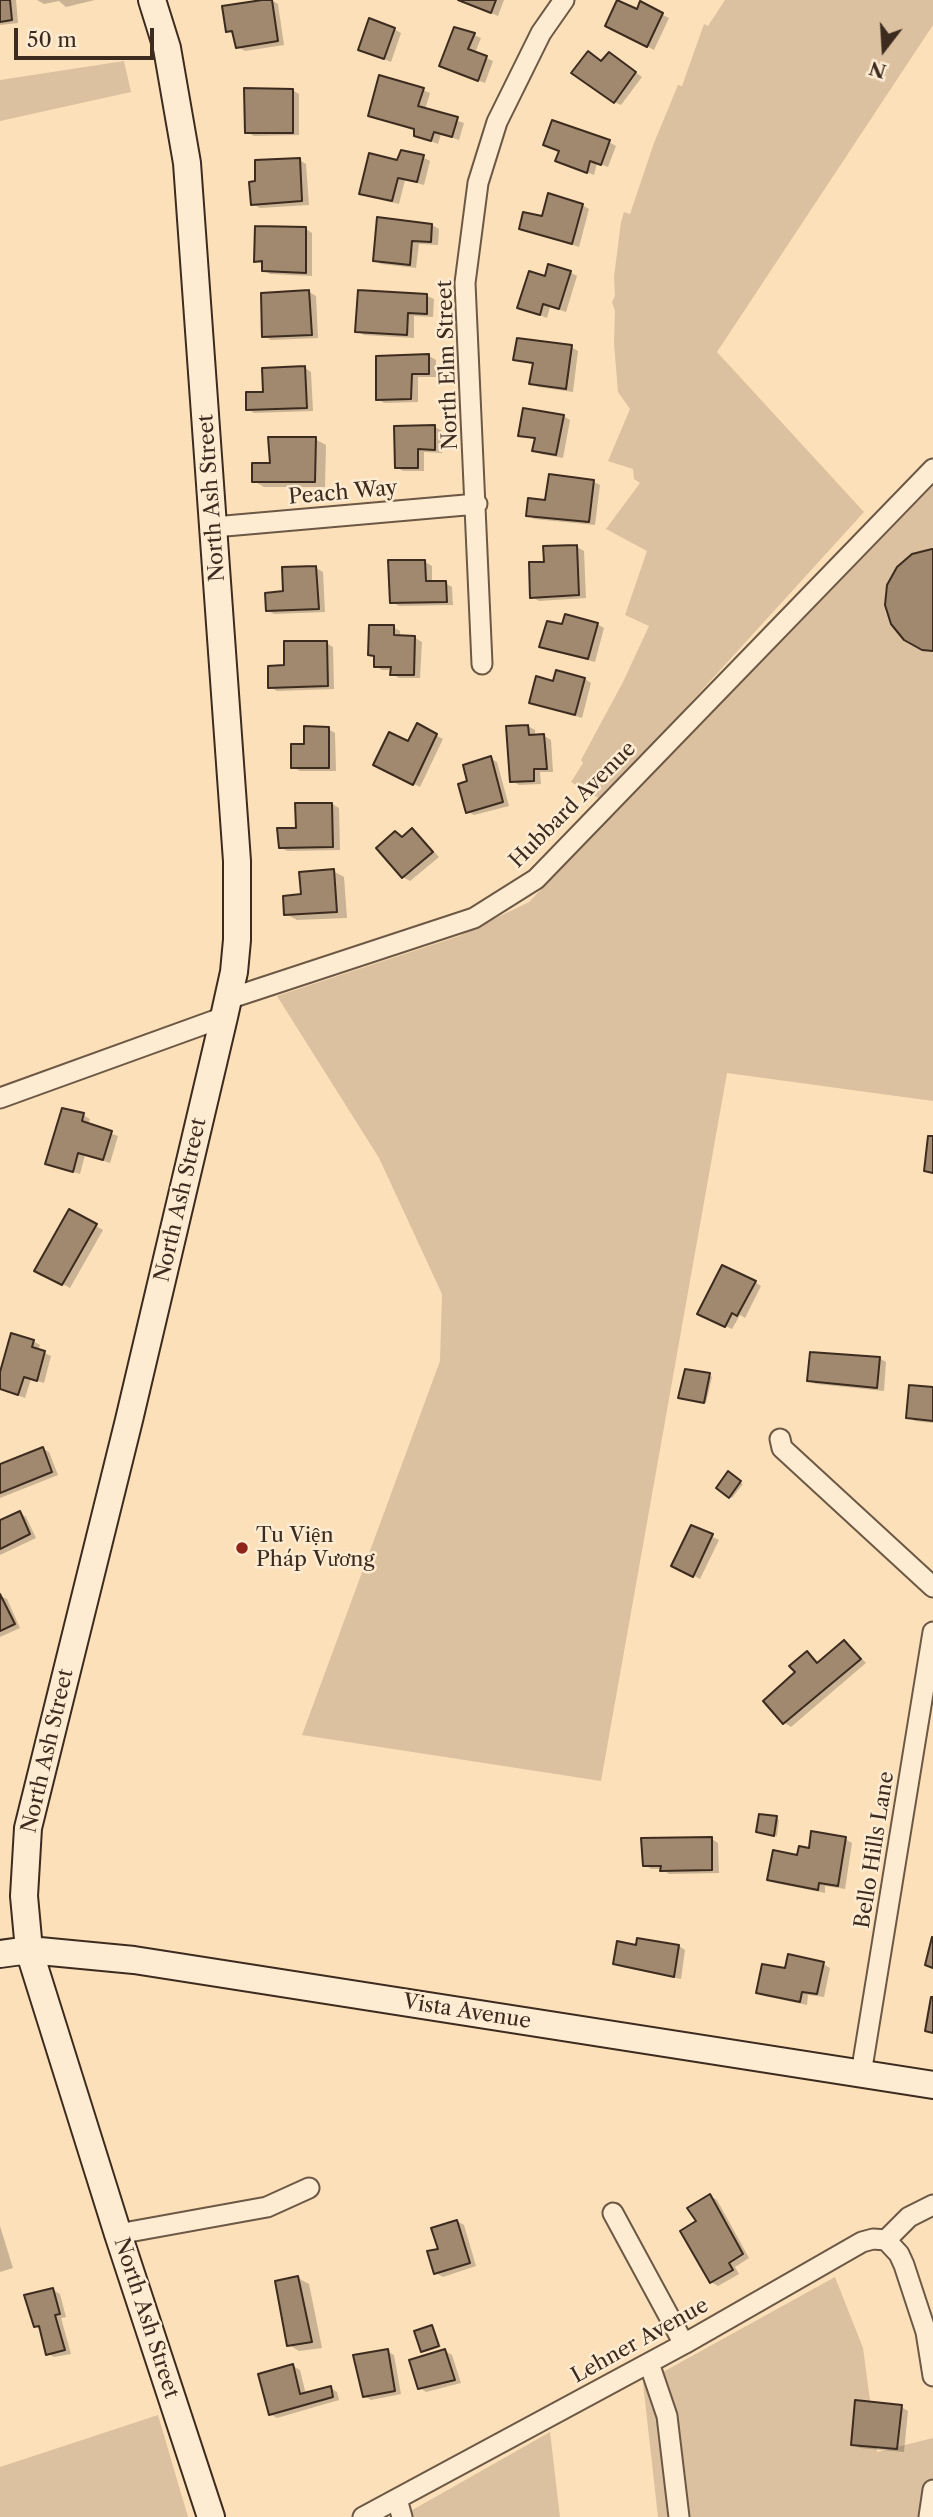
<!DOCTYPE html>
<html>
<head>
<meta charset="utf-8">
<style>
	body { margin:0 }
	#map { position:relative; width:933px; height:2517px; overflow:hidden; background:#fce0b9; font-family:"Libre Caslon Text",serif }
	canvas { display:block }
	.north { position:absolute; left:849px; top:14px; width:70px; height:70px; -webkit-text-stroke:5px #fdebd2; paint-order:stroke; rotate:197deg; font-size:19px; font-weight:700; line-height:28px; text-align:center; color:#3c2b1e }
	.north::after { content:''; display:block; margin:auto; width:24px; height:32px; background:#3c2b1e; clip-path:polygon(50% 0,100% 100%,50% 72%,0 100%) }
	.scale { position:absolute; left:14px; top:28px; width:140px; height:32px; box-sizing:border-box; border:4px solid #3c2b1e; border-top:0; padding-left:9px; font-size:21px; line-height:24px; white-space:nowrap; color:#3c2b1e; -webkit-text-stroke:5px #fdebd2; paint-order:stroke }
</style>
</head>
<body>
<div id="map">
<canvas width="933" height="2517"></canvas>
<div class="north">N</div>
<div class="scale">50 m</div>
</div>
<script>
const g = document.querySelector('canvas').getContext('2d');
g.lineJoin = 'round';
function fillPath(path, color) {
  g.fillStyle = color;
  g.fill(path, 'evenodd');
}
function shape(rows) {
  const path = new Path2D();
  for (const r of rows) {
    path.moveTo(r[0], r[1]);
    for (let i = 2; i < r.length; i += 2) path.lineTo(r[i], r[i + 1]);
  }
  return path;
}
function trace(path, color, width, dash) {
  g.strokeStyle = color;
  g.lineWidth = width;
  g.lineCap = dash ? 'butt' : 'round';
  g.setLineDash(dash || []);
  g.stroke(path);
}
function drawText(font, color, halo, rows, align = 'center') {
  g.font = font + ' "Libre Caslon Text",serif';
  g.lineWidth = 5;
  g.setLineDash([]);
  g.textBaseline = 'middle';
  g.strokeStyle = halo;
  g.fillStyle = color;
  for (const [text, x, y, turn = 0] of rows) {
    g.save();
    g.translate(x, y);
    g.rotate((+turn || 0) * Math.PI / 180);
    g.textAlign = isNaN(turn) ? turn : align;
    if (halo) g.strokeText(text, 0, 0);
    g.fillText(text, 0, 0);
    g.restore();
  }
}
fillPath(shape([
	[725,0,933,0,933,25,717,352,864,512,602,800,571,782,583,763,581,760,623,682,649,626,625,615,647,551,606,529,640,483,634,479,633,469,608,461,630,409,618,392,614,343,615,311,612,302,615,296,614,277,621,222,624,212,630,214,654,143,678,85,682,86,704,24,708,26],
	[124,61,131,92,0,121,0,80],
	[933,478,933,1101,727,1073,601,1781,302,1735,440,1361,442,1294,379,1158,277,996,459,936,529,902],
	[835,2277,863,2348,877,2452,933,2438,933,2517,658,2517,643,2383],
	[158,2415,188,2517,0,2517,0,2467],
	[550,2432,560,2517,400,2517]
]), '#dbc19f');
fillPath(shape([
	[0,0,16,0,18,23,0,25],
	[37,0,95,0,66,7,59,1,44,4],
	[271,0,278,4,284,45,245,51,238,47,235,35,228,31],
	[460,0,504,0,498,16],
	[641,4,669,18,654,50,607,25,637,11],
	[394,29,401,33,391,62,360,49],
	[474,35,481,38,475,53,493,61,485,83,448,69],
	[616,58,642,77,621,105,614,102,602,63],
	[292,90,299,94,299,135,254,136,247,132],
	[423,90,430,93,425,110,464,123,459,140,441,134,438,144,415,135,416,130,370,115],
	[609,142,616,146,608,167,597,163,594,175,557,161],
	[423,157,430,161,424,185,405,180,399,204,368,197,361,193,399,162],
	[299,160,306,164,309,205,260,208,253,204],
	[582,205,589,209,579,247,521,229],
	[432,225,439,229,438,245,419,244,416,268,381,264,374,260],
	[306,229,312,233,312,276,270,274,264,270,264,265,256,261],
	[570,272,577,276,566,312,550,307,547,318,519,307,546,278],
	[309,292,316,296,318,338,271,340,264,336],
	[427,296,434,299,433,317,414,316,414,338,364,335,357,331],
	[571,347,578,351,573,392,538,387,531,383,534,365,515,359],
	[429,356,436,360,436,377,418,377,418,402,384,403,378,399],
	[305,368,311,372,313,411,254,413,248,409,265,393],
	[563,416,570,420,563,458,541,454,534,450,536,440,520,435],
	[435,427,442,431,442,453,424,452,424,471,403,471,396,467],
	[315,439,326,445,325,487,264,487,254,481,271,464],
	[594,482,600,485,595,525,534,519,528,515,547,502],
	[577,547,584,551,586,598,539,601,532,597,546,564],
	[425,562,432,566,432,583,445,583,452,587,453,605,399,606,392,602],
	[316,568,323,572,325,612,274,614,267,610],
	[597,624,604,628,595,662,547,650,541,646,563,626],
	[393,627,400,631,400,637,415,638,422,642,420,678,399,678,392,674,393,670,382,670,375,666,376,658,370,654],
	[326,643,333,647,334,689,277,691,270,687],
	[585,679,591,683,582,718,531,702,554,683],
	[417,725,443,739,420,787,382,768,409,743],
	[528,726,535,730,535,737,544,736,551,740,553,772,540,772,541,784,519,785,512,781],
	[328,729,335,733,336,771,300,771,293,767,306,746],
	[490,758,497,762,509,806,474,815,467,811,469,782],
	[332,804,339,808,340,850,287,851,280,847],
	[413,831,419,835,439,857,410,881,403,877,396,833,404,838],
	[333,871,344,877,347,918,297,920,286,914,303,896],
	[83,1115,90,1119,88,1125,118,1136,110,1163,85,1155,80,1174,47,1164],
	[70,1211,103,1230,70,1288,37,1270],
	[755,1282,761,1286,745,1318,740,1315,732,1329,706,1317],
	[33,1341,40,1345,38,1350,51,1356,44,1383,31,1379,25,1398,0,1389,0,1379],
	[879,1358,886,1362,884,1391,816,1384,809,1381],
	[709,1375,712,1377,706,1403,683,1399],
	[933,1389,933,1423,915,1421,908,1417],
	[42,1448,49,1452,58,1475,0,1498,0,1466],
	[729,1474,743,1484,732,1498,718,1488],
	[20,1513,26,1517,36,1538,0,1555,0,1522],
	[692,1527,719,1540,700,1579,674,1565],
	[0,1596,7,1599,20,1628,0,1637],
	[845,1643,851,1647,866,1663,791,1727,785,1723,765,1701,797,1672,807,1653,819,1663],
	[777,1818,779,1820,777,1836,761,1832],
	[712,1839,718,1843,719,1873,669,1874,662,1869,651,1869,645,1865],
	[845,1839,852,1843,845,1889,825,1886,825,1893,775,1883,769,1879,798,1857,810,1850],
	[679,1946,685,1950,681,1979,622,1967,615,1963,638,1947],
	[823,1964,830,1968,824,1997,808,1995,807,2005,764,1996,758,1992,787,1970],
	[710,2196,717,2200,749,2258,735,2267,739,2274,718,2286,711,2282,699,2221],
	[457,2221,464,2225,476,2266,443,2277,436,2273,440,2250],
	[0,2226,13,2268,0,2272],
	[298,2278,309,2284,322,2348,299,2351,289,2345],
	[53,2290,60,2294,66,2317,61,2318,71,2354,54,2357,47,2353,41,2330,35,2326],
	[432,2327,434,2328,441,2347,425,2352,422,2351],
	[387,2351,394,2355,401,2394,371,2400,364,2396],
	[445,2351,452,2355,461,2383,426,2392,420,2388],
	[293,2366,300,2370,306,2395,331,2388,337,2392,339,2400,277,2418,270,2414],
	[901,2407,908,2411,904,2452,860,2448,853,2445]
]), '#0003');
const building = shape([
	[0,0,10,0,12,20,0,22,0,0],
	[262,0,272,0,278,41,236,48,232,31,226,32,222,6,262,0],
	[458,0,496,0,491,13,458,0],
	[617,0,637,9,640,1,663,13,647,47,605,26,617,0],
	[369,18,395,28,384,59,358,50,369,18],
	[454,27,475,33,468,49,487,56,478,81,439,66,454,27],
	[588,51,601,61,609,52,636,72,614,103,571,73,588,51],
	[379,75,424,88,418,106,458,117,452,137,434,132,431,141,414,136,414,129,368,116,379,75],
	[244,88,293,89,293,133,245,133,244,88],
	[552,120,610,140,601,165,590,161,587,173,555,161,559,151,543,145,552,120],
	[401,150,424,155,417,182,398,178,392,201,359,194,369,153,397,160,401,150],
	[300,158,302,201,251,205,249,182,255,181,255,160,300,158],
	[548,193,583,204,572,244,519,229,523,212,542,216,548,193],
	[377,217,432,224,431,242,412,241,410,265,373,261,377,217],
	[255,226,306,227,306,273,262,271,262,261,254,262,255,226],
	[548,264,571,271,559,309,543,304,540,315,517,308,529,271,545,276,548,264],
	[309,290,312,335,262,337,261,293,309,290],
	[358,290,427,294,427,314,408,313,407,335,355,332,358,290],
	[517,338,572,345,566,389,529,384,533,363,513,360,517,338],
	[429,354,429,374,412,374,411,399,376,400,376,356,429,354],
	[305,366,307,408,246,410,246,392,263,392,262,368,305,366],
	[523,408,564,415,556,455,532,451,535,438,518,436,523,408],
	[435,425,435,450,418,449,418,468,395,468,394,426,435,425],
	[268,437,316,437,315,482,252,482,252,463,270,463,268,437],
	[549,474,594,480,589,522,526,516,528,498,545,500,549,474],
	[577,545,579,595,530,598,529,562,544,562,543,546,577,545],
	[932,549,933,549,933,651,922,650,904,640,891,624,885,605,887,585,897,567,912,554,932,549],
	[388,560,425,560,426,581,446,581,447,602,390,603,388,560],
	[316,566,319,609,266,611,265,593,283,591,282,567,316,566],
	[565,614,598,623,588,659,539,647,547,621,562,624,565,614],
	[369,625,394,625,394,635,415,636,414,675,390,675,391,667,374,667,374,656,368,655,369,625],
	[284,641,327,641,328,686,268,688,268,666,284,665,284,641],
	[556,670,585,678,575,715,529,703,536,676,553,681,556,670],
	[417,723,437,734,413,785,373,765,389,732,408,741,417,723],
	[528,725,529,735,544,734,547,769,534,769,534,781,510,782,506,726,528,725],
	[304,726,329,727,329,768,291,768,291,744,304,744,304,726],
	[491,756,503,802,466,813,458,784,467,781,463,765,491,756],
	[295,803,332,803,333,847,279,848,277,828,296,828,295,803],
	[412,828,433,852,402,878,376,848,395,831,402,837,412,828],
	[334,869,337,912,284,915,283,896,301,894,299,872,334,869],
	[62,1108,84,1113,82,1121,112,1131,103,1160,78,1153,73,1172,45,1164,62,1108],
	[928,1136,933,1136,933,1173,924,1171,928,1136],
	[69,1209,97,1224,62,1285,34,1271,69,1209],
	[722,1265,756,1281,737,1316,732,1313,725,1327,697,1314,722,1265],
	[11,1333,34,1340,32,1347,45,1351,37,1381,24,1377,18,1395,0,1389,0,1372,11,1333],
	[810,1352,880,1357,877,1388,807,1381,810,1352],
	[685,1369,710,1373,704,1403,678,1398,685,1369],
	[909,1385,933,1387,933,1421,906,1418,909,1385],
	[43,1447,52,1472,0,1493,0,1464,43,1447],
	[728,1471,741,1481,729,1498,716,1488,728,1471],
	[20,1511,30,1534,0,1549,0,1520,20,1511],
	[691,1525,713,1534,693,1577,671,1566,691,1525],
	[0,1594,15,1624,0,1631,0,1594],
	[844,1640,861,1659,783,1724,763,1701,795,1672,789,1666,807,1651,817,1663,844,1640],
	[759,1814,777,1816,774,1836,756,1832,759,1814],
	[811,1831,846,1837,838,1886,819,1883,818,1890,767,1880,773,1850,797,1855,799,1846,809,1848,811,1831],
	[712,1837,712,1870,660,1871,661,1866,643,1866,641,1838,712,1837],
	[932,1937,933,1937,933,1968,925,1965,932,1937],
	[637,1938,679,1945,674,1977,613,1964,617,1941,636,1945,637,1938],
	[788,1954,824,1962,817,1994,802,1992,800,2002,756,1993,762,1964,785,1968,788,1954],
	[931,1997,933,1997,933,2033,925,2031,931,1997],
	[710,2194,743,2254,729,2263,733,2270,710,2283,680,2231,696,2221,687,2208,710,2194],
	[457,2220,470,2263,434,2274,427,2251,438,2249,431,2228,457,2220],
	[298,2276,312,2342,287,2346,275,2281,298,2276],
	[53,2288,60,2314,55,2315,65,2350,46,2355,39,2326,34,2327,24,2295,53,2288],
	[432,2325,439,2346,421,2352,414,2331,432,2325],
	[388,2349,395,2391,363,2397,353,2355,388,2349],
	[445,2349,455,2380,418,2389,409,2360,445,2349],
	[293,2364,300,2394,331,2386,333,2397,269,2415,258,2374,293,2364],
	[855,2400,902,2405,897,2449,851,2445,855,2400]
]);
fillPath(building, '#a0896f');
trace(building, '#3c2b1e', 2);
const street = shape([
	[214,527,477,504],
	[482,664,465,283,478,183,497,122,541,33,564,0],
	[228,999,474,918,536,879,933,469],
	[0,1098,224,1017],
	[780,1439,782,1448,933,1587],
	[861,2074,933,1632],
	[613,2213,684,2344],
	[118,2234,267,2207,309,2188],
	[886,2240,899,2254,904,2265,926,2332,933,2376],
	[886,2240,909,2217,933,2205],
	[649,2363,667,2416,679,2517],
	[397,2499,402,2517],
	[363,2517,684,2344,862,2242,873,2239,886,2240],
	[929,2517,933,2490]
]);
const secondary = shape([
	[152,0,167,48,187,163,237,861,237,940,234,972,224,1017,129,1420,28,1828,24,1896,29,1950,118,2234,211,2517],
	[0,1954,29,1950,134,1960,933,2085]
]);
trace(street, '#6c5845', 23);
trace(secondary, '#3c2b1e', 30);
trace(street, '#fdebd2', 19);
trace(secondary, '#fdebd2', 26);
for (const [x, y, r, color] of [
	[242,1548,7,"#8f2418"]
]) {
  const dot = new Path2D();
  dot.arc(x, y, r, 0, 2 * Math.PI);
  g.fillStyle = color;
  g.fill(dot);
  trace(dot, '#fdebd2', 2.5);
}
drawText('21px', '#3c2b1e', '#fdebd2', [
	["North Elm Street",448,365,-92],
	["Peach Way",343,493,-5],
	["North Ash Street",212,498,-94],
	["Hubbard Avenue",573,805,-45],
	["North Ash Street",181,1200,-77],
	["North Ash Street",48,1751,-77],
	["Bello Hills Lane",875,1850,-81],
	["Vista Avenue",467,2012,9],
	["North Ash Street",146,2318,72],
	["Lehner Avenue",640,2341,-29]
]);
drawText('21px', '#3c2b1e', '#fdebd2', [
	["Tu Viện",256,1536],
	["Pháp Vương",256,1560]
], 'left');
</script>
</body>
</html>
